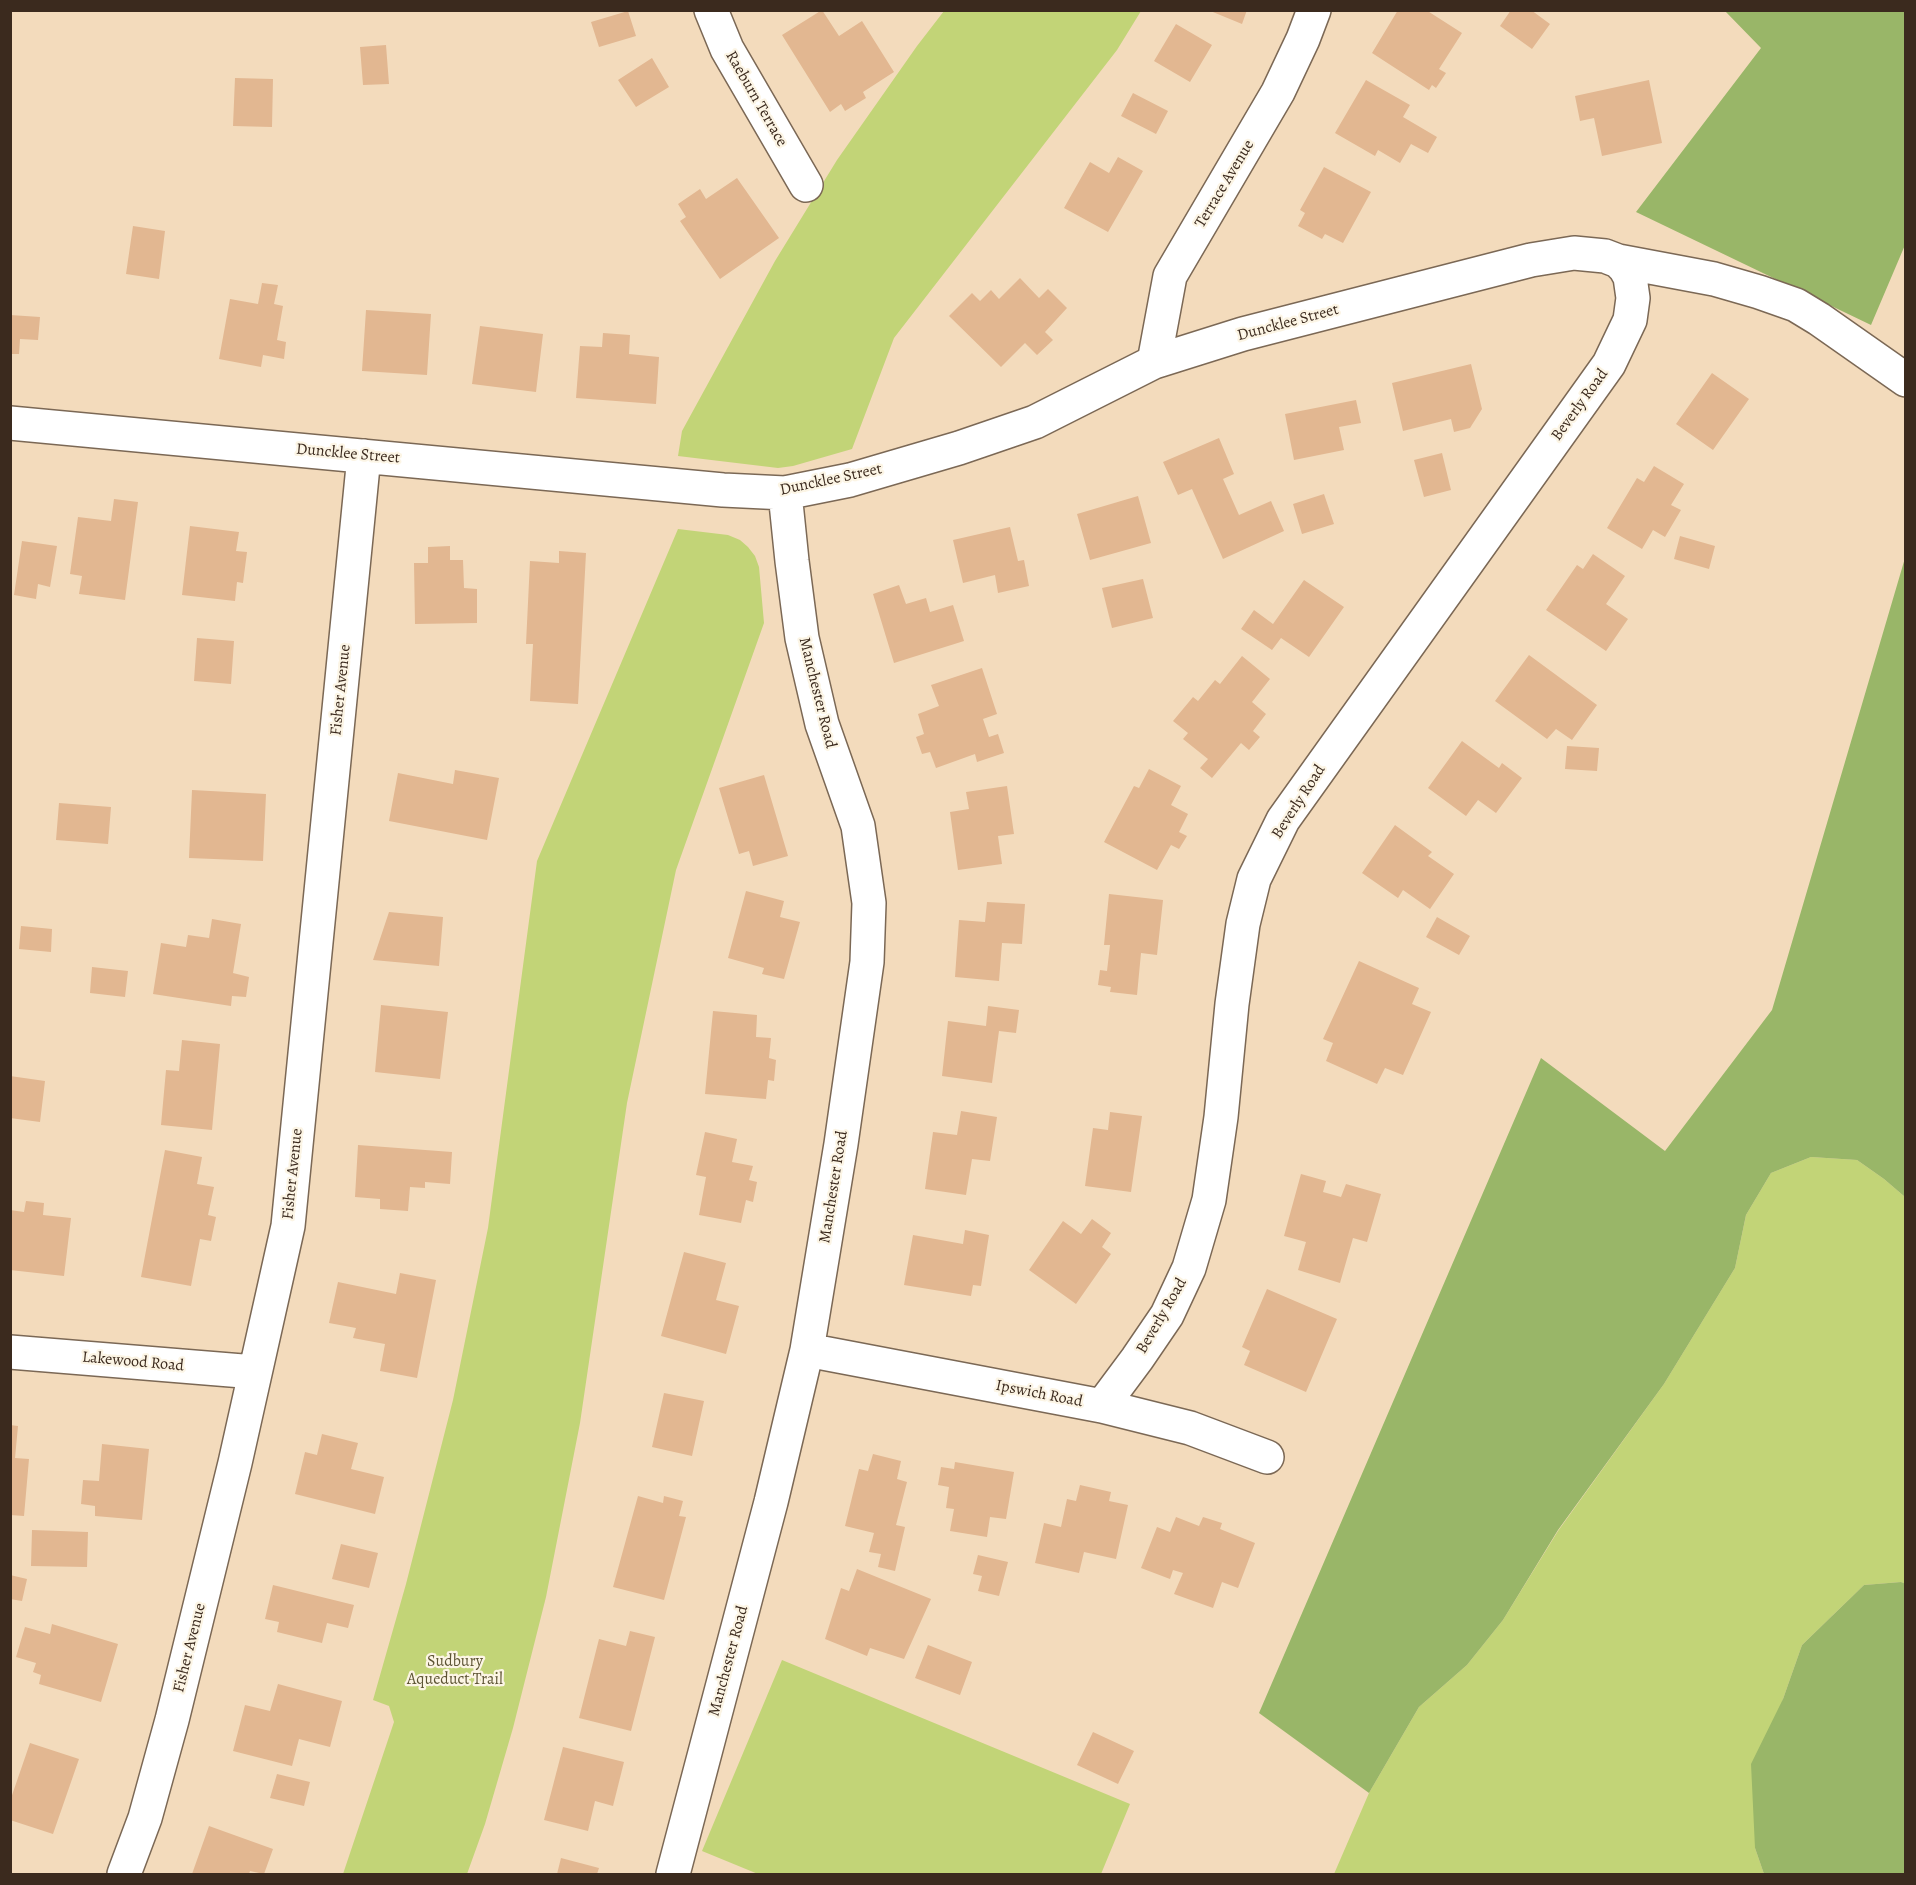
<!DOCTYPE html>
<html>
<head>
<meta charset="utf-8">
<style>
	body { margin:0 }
	#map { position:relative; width:1916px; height:1885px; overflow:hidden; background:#f3dbbc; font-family:Alegreya,serif }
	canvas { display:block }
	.frame { position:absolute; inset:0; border:12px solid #3b2a1e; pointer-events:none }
</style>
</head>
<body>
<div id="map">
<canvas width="1916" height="1885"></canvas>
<div class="frame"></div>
</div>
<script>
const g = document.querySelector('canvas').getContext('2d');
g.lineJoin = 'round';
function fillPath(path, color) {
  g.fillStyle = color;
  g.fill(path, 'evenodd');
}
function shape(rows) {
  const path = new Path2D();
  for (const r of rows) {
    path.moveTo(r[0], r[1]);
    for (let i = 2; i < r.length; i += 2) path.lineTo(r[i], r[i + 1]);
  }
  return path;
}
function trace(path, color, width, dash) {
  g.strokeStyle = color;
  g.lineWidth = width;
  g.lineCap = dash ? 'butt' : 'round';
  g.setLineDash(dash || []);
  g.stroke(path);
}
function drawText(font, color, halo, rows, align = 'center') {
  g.font = font + ' Alegreya,serif';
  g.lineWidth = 4.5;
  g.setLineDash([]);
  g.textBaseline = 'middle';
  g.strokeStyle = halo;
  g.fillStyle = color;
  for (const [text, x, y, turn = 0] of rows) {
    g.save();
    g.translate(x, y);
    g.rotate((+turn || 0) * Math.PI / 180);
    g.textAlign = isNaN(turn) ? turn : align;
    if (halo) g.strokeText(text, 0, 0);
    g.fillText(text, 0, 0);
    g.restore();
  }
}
fillPath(shape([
	[944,11,1141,11,1117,50,894,338,852,449,793,466,778,468,678,456,682,431,775,261,837,160,917,46],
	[678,529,728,535,740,540,748,547,755,556,759,567,764,623,676,870,627,1103,580,1423,546,1597,513,1728,485,1824,467,1874,343,1874,394,1722,389,1706,373,1700,406,1584,453,1400,488,1228,537,861],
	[1811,1157,1857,1160,1884,1179,1905,1197,1905,1584,1901,1582,1864,1585,1802,1645,1783,1699,1755,1848,1764,1874,1334,1874,1369,1793,1419,1707,1467,1665,1503,1620,1558,1531,1664,1384,1735,1268,1746,1215,1771,1173],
	[782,1660,1130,1804,1101,1874,758,1874,702,1851]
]), '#c2d477');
fillPath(shape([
	[1725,11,1905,11,1905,245,1871,325,1636,212,1761,48],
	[1905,558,1905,1197,1884,1179,1857,1160,1811,1157,1771,1173,1746,1215,1735,1268,1664,1384,1558,1530,1503,1620,1467,1665,1419,1707,1369,1793,1259,1713,1541,1058,1665,1151,1772,1010],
	[1901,1582,1906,1584,1905,1874,1764,1874,1755,1848,1751,1764,1783,1699,1802,1645,1864,1585]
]), '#99b668');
fillPath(shape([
	[822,10,839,36,862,21,894,72,863,92,866,98,845,111,841,104,830,112,782,35],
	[1208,10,1247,10,1242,24],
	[1398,10,1426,10,1462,33,1439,69,1446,73,1436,88,1432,85,1429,90,1372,53],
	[1511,10,1531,10,1550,24,1532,49,1500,26],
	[628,11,636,36,599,47,591,22],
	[1176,24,1212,45,1190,82,1154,61],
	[386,45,389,84,363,85,360,47],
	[652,58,669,87,636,107,618,80],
	[235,78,273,79,272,127,233,126],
	[1366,80,1410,105,1403,117,1437,137,1428,153,1411,144,1400,163,1378,150,1375,156,1335,133],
	[1649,80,1662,143,1602,156,1594,118,1580,121,1575,96],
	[1133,93,1168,111,1156,134,1121,116],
	[1118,157,1143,171,1108,232,1064,208,1090,162,1109,173],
	[1324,167,1371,192,1343,243,1325,234,1322,239,1298,226,1305,213,1300,210],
	[737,178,779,238,720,279,680,221,686,217,678,204,700,189,706,199],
	[133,226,165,231,159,279,126,274],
	[1020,278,1039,298,1048,289,1067,308,1045,332,1053,340,1037,355,1025,343,1001,367,949,316,972,293,980,301,991,290,999,299],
	[262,283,278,285,274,304,283,306,277,340,286,342,284,359,263,355,261,367,219,359,230,299,258,304],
	[366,310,431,314,427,375,362,371],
	[10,315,40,317,38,340,20,339,19,354,10,354],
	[480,326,543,334,536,392,472,384],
	[603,333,630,335,629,354,659,357,656,404,576,398,580,346,602,347],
	[1471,364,1482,409,1470,428,1454,432,1451,419,1403,431,1392,383],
	[1712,373,1749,399,1713,450,1676,424],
	[1356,400,1361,423,1339,427,1344,450,1294,460,1285,414],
	[1219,438,1234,474,1223,479,1239,515,1271,501,1284,531,1223,559,1192,489,1178,495,1163,462],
	[1442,453,1451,490,1424,497,1414,460],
	[1654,466,1684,484,1671,505,1681,510,1665,537,1653,530,1642,549,1607,528,1637,478,1644,482],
	[1324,494,1334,524,1302,534,1293,504],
	[1138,496,1151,543,1090,560,1077,514],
	[114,499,138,502,125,600,79,594,82,576,70,574,78,517,111,521],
	[190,526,239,532,236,551,247,552,243,583,237,582,235,601,182,595],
	[1010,527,1018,561,1024,560,1029,586,998,593,995,575,963,583,953,540],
	[1680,536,1715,546,1709,569,1674,559],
	[22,541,57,546,50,587,38,584,36,599,14,595],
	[450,546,450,560,463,560,464,588,477,589,477,623,415,624,414,563,428,563,428,547],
	[559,551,586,553,578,704,530,701,533,644,526,644,530,561,559,563],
	[1593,554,1625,576,1606,604,1628,619,1606,651,1546,610,1577,565,1583,569],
	[1143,579,1153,618,1112,628,1102,588],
	[1304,580,1344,607,1309,657,1281,638,1272,650,1241,629,1254,610,1273,624],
	[899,585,906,604,926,598,930,612,953,605,964,641,894,663,873,594],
	[197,638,234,641,231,684,194,681],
	[1529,655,1597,705,1572,740,1556,729,1547,739,1495,701],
	[1242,656,1270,679,1252,702,1266,714,1253,731,1260,737,1249,750,1241,743,1212,778,1200,768,1208,759,1183,739,1188,733,1173,721,1193,697,1198,701,1215,680,1220,684],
	[982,668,997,714,983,719,989,737,998,734,1004,753,977,762,975,754,936,768,930,752,922,754,916,737,924,734,918,714,939,706,931,685],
	[1462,741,1499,768,1502,763,1522,778,1496,813,1478,800,1466,816,1428,788],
	[1567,746,1599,748,1597,771,1565,769],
	[1149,769,1181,786,1171,805,1188,814,1179,832,1187,836,1179,849,1171,845,1157,870,1104,842,1134,786,1139,788],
	[455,770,499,778,487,840,389,821,398,773,453,784],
	[764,775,788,856,753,866,749,851,739,854,719,788],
	[1007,786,1014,834,998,836,1002,864,958,870,950,812,969,809,966,792],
	[192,790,266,794,263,861,189,858],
	[59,803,111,807,108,844,56,840],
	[1395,825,1432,852,1428,856,1454,874,1430,909,1403,890,1398,898,1362,873],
	[746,891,784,901,780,917,800,922,784,979,762,974,764,968,728,958],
	[1109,894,1163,900,1157,955,1141,953,1137,995,1110,992,1111,987,1098,985,1100,970,1107,971,1110,945,1104,945],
	[987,902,1025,904,1022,944,1002,943,999,981,955,977,959,920,985,922],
	[389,912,443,917,439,966,373,960],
	[1437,917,1470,936,1459,955,1426,937],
	[212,919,241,924,233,973,249,977,246,997,232,996,231,1006,153,994,161,943,186,947,188,935,209,938],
	[21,926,52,929,51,952,19,949],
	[1359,961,1419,988,1412,1004,1431,1012,1403,1075,1385,1068,1377,1084,1326,1061,1333,1043,1323,1039],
	[92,967,128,971,125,997,90,993],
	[381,1005,448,1012,440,1079,375,1072],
	[988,1006,1019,1010,1016,1033,999,1031,992,1083,942,1076,948,1021,986,1026],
	[713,1011,757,1015,756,1037,771,1038,769,1058,776,1060,774,1081,768,1080,766,1099,705,1094],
	[182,1040,220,1044,212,1130,161,1125,166,1070,179,1071],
	[10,1076,45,1081,40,1122,10,1118],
	[961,1111,997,1117,990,1161,972,1159,966,1195,925,1189,933,1132,957,1135],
	[1110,1112,1142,1116,1131,1192,1085,1186,1093,1128,1108,1130],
	[705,1132,737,1139,732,1162,753,1166,749,1180,757,1182,753,1202,746,1200,741,1223,699,1215,706,1177,696,1175],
	[358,1145,452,1152,450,1184,425,1182,425,1188,410,1187,408,1211,380,1209,380,1199,355,1197],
	[165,1150,202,1157,197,1184,214,1187,208,1215,216,1217,211,1241,200,1239,191,1286,141,1277],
	[1301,1174,1326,1181,1323,1192,1341,1197,1346,1184,1381,1194,1367,1242,1353,1238,1340,1283,1298,1270,1306,1242,1284,1236],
	[26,1201,44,1203,43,1215,71,1218,64,1276,10,1270,10,1210,24,1212],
	[1092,1219,1111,1233,1102,1247,1111,1254,1076,1304,1029,1270,1063,1221,1081,1234],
	[965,1230,989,1235,981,1286,973,1285,971,1296,904,1285,913,1235,963,1244],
	[684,1252,726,1263,716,1300,739,1306,726,1354,661,1336],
	[400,1273,436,1280,417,1378,380,1371,385,1344,353,1338,356,1328,329,1323,338,1282,396,1294],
	[1267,1289,1337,1319,1306,1392,1244,1365,1250,1351,1242,1347],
	[664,1393,704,1401,692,1456,652,1447],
	[10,1425,18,1426,15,1458,29,1459,24,1516,10,1515],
	[322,1434,358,1443,351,1469,384,1477,375,1514,295,1494,305,1452,317,1455],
	[102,1444,149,1449,142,1520,95,1516,95,1506,81,1504,83,1480,99,1481],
	[873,1454,901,1461,897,1479,907,1482,896,1525,905,1527,895,1571,878,1567,881,1554,869,1552,874,1533,845,1526,859,1469,868,1471],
	[955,1462,1014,1472,1006,1519,990,1517,987,1537,950,1531,954,1509,946,1508,949,1487,938,1485,941,1467,954,1469],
	[1080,1485,1111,1492,1109,1501,1128,1505,1116,1559,1084,1552,1079,1573,1035,1563,1044,1523,1061,1527,1067,1499,1076,1501],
	[638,1496,663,1503,664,1496,683,1501,679,1516,686,1517,664,1600,613,1587],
	[1176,1517,1199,1526,1203,1517,1222,1523,1220,1529,1255,1543,1238,1588,1222,1582,1213,1608,1174,1594,1183,1573,1173,1570,1170,1579,1141,1568,1157,1527,1170,1532],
	[32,1530,88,1532,87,1567,31,1566],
	[341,1544,378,1553,369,1588,332,1579],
	[978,1555,1008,1562,999,1596,978,1591,982,1576,973,1574],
	[857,1569,931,1599,904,1659,870,1648,867,1656,825,1639,841,1588,849,1591],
	[10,1575,27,1579,22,1601,10,1599],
	[273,1585,354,1605,348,1628,327,1623,322,1643,277,1632,279,1622,265,1619],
	[52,1624,118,1644,101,1702,39,1684,41,1675,33,1672,36,1663,16,1657,25,1627,50,1634],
	[630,1631,655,1637,631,1731,579,1718,599,1639,626,1646],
	[928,1645,972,1662,960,1695,915,1678],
	[278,1684,342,1701,330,1747,299,1739,292,1766,233,1751,245,1705,270,1711],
	[1093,1732,1134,1751,1118,1784,1077,1765],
	[30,1743,79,1759,53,1834,10,1820,10,1801],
	[563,1747,624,1762,613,1806,595,1801,588,1831,544,1820],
	[277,1774,310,1782,304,1806,270,1798],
	[209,1826,273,1849,264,1874,250,1871,249,1874,192,1874],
	[561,1858,599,1868,597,1874,557,1874]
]), '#e2b791');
const minor = shape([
	[711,10,727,49,806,185],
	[1154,362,1170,276,1278,92,1303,39,1314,10],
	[10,423,723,490,785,493,850,480,959,448,1035,422,1154,362,1243,334,1531,260,1574,253,1605,256,1618,261,1714,279,1759,292,1796,305,1819,319,1906,380],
	[807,1350,1102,1406,1190,1428,1267,1457],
	[10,1352,255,1372],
	[1102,1406,1137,1359,1167,1315,1189,1268,1209,1200,1221,1117,1232,1004,1243,924,1254,879,1283,820,1609,364,1630,320,1633,298,1630,277,1625,268,1618,261],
	[124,1874,145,1818,172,1720,235,1463,288,1226,364,456],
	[673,1874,771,1502,807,1350,841,1144,867,962,869,903,858,826,822,724,802,638,792,561,785,493]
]);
trace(minor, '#7b6855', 36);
trace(minor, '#fff', 33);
drawText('16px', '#3b2a1e', '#fcf5e5', [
	["Raeburn Terrace",756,99,60],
	["Terrace Avenue",1225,184,-59],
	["Duncklee Street",1288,323,-15],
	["Beverly Road",1580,405,-54],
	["Duncklee Street",348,454,5],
	["Duncklee Street",831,480,-12],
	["Fisher Avenue",341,690,-84],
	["Manchester Road",817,693,76],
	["Beverly Road",1299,802,-57],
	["Fisher Avenue",293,1174,-84],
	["Manchester Road",834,1187,-81],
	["Beverly Road",1162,1316,-60],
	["Lakewood Road",133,1362,5],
	["Ipswich Road",1039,1394,11],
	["Fisher Avenue",190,1648,-76],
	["Manchester Road",729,1661,-75]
]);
drawText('16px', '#5d5434', '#fcf5e5', [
	["Sudbury",455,1662],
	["Aqueduct Trail",455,1680]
]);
</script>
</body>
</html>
